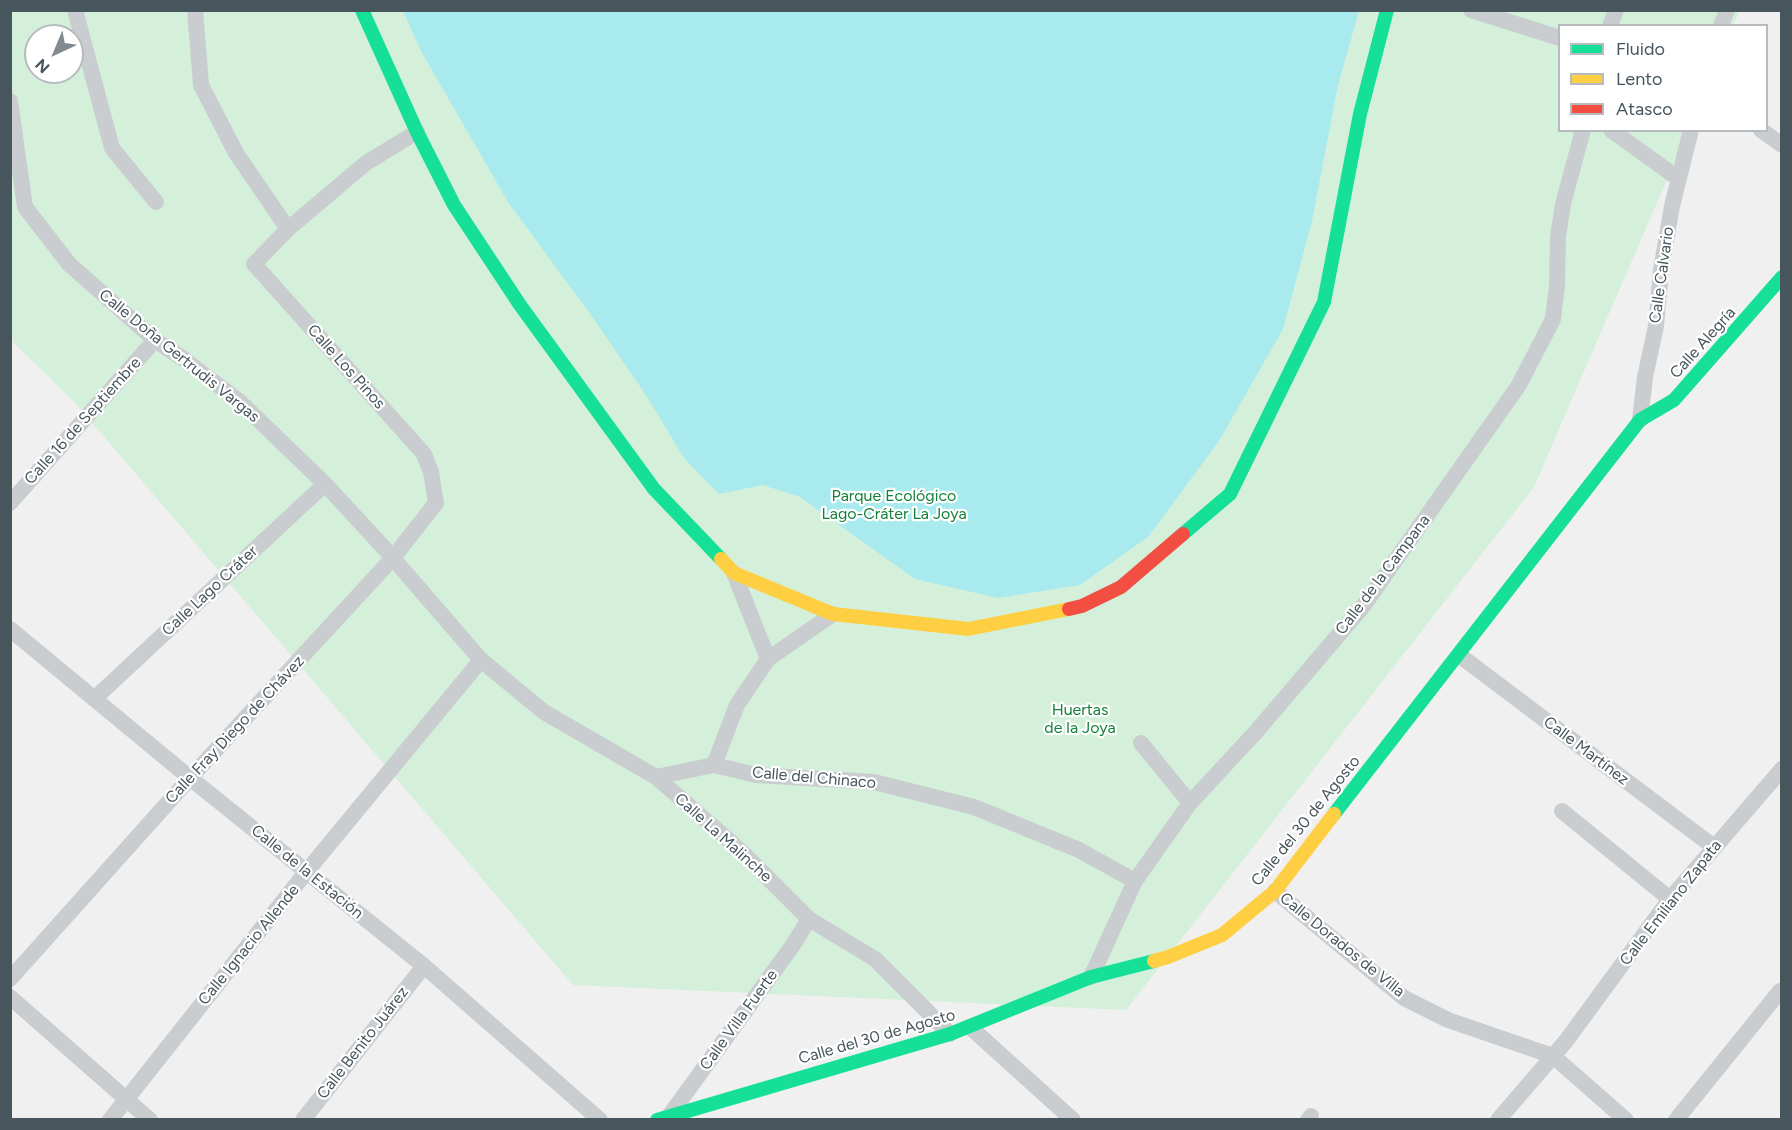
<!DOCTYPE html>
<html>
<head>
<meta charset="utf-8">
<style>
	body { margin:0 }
	#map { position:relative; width:1792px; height:1130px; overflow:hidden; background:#f1f0f0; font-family:Figtree,sans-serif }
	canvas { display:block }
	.frame { position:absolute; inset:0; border:12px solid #47565d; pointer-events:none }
	.legend { position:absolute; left:1558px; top:24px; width:210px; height:108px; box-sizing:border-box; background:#fff; border:2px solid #b5bbbe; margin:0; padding:8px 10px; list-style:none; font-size:18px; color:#47565d }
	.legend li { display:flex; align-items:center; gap:12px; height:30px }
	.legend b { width:30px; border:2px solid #b5bbbe }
	.north { position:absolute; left:24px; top:24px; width:60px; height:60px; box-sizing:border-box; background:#fff; border:2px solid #b5bbbe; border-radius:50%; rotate:224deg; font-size:16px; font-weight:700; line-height:24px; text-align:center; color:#47565d }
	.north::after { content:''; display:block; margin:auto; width:21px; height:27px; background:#828c90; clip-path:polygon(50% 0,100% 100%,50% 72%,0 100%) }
</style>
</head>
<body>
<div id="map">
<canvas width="1792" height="1130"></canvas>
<div class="frame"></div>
<ul class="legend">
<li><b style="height:8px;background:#16e098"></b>Fluido</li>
<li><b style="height:8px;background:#ffcf43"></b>Lento</li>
<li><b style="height:8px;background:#f24e42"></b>Atasco</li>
</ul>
<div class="north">N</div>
</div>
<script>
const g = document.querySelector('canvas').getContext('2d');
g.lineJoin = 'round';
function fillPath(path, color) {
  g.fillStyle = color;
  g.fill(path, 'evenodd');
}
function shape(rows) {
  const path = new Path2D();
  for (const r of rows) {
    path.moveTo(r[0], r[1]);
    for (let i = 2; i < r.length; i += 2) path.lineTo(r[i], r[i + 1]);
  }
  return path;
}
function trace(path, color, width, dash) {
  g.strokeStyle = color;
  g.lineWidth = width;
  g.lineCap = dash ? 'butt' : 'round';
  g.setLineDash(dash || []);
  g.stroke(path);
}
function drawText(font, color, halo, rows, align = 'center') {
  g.font = font + ' Figtree,sans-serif';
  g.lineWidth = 4.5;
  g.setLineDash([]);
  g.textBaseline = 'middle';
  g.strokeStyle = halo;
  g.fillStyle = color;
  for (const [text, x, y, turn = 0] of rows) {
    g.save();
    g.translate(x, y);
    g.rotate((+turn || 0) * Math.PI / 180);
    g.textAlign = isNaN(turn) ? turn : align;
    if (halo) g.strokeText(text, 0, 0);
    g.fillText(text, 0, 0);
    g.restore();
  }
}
fillPath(shape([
	[10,11,1740,11,1733,25,1560,26,1560,130,1688,131,1534,487,1126,1010,573,985,76,404,11,340],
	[36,36,72,36,72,72,36,72]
]), '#d4f0db');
fillPath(shape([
	[403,11,1359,11,1338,85,1312,221,1283,329,1219,441,1148,537,1080,585,998,598,915,579,800,497,763,485,719,494,684,458,646,395,591,315,508,202,421,51]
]), '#a9eaef');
trace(shape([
	[75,10,112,148,156,202],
	[195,10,201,85,236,153,288,229],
	[1471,10,1560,38],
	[1610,26,1616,10],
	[1721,26,1727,10],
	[10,101,25,207,69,264,155,340,185,360,239,401,325,484,385,549,481,660,544,712,656,777,741,851,809,919,875,959,950,1034],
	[1611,130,1679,179],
	[1761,130,1782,145],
	[1640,420,1645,377,1656,326,1661,270,1672,206,1691,130],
	[10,503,155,340],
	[734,573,768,659],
	[10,629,190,778,424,966,600,1120],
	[1459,655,1714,847],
	[94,699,325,484],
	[1141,743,1190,803],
	[714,765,737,705,768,659,833,614],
	[656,777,714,765,756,775,874,782,974,807,1079,850,1135,881],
	[1562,811,1670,899],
	[1275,891,1404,998,1448,1020,1553,1056,1626,1120],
	[1091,977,1135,881,1190,803,1255,733,1364,605,1519,385,1553,319,1557,286,1558,237,1563,204,1583,130],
	[10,979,190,778,392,559,436,503,431,472,424,454,254,264,288,229,366,163,417,132],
	[10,997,150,1120],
	[970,1027,1073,1120],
	[667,1119,793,945,809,919],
	[110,1120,307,871,481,660],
	[303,1120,424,966],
	[1308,1120,1311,1116],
	[1498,1120,1566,1041,1670,899,1782,769],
	[1676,1120,1780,991]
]), '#cacdcf', 16);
trace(shape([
	[362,10,417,132,454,205,520,305,654,489,721,559],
	[1183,534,1230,494,1324,302,1360,114,1387,10],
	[1334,814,1640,420,1674,400,1782,277],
	[657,1120,950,1034,1091,977,1154,961]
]), '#16e098', 14);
trace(shape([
	[721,559,734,573,833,614,968,629,1069,609],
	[1154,961,1168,957,1222,935,1275,891,1334,814]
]), '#ffcf43', 14);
trace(shape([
	[1069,609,1082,606,1121,587,1183,534]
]), '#f24e42', 14);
drawText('16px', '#47565d', '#fff', [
	["Calle Calvario",1662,275,-82],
	["Calle Alegría",1703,343,-48],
	["Calle Doña Gertrudis Vargas",179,356,39],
	["Calle Los Pinos",346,367,48],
	["Calle 16 de Septiembre",83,421,-48],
	["Calle de la Campana",1383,575,-53],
	["Calle Lago Cráter",210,591,-43],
	["Calle Fray Diego de Chávez",235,730,-47],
	["Calle Martínez",1586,751,37],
	["Calle del Chinaco",814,778,5],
	["Calle del 30 de Agosto",1306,821,-51],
	["Calle La Malinche",723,838,42],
	["Calle de la Estación",307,872,39],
	["Calle Emiliano Zapata",1671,903,-52],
	["Calle Ignacio Allende",249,945,-51],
	["Calle Dorados de Villa",1342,945,39],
	["Calle Villa Fuerte",739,1020,-54],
	["Calle del 30 de Agosto",877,1037,-16],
	["Calle Benito Juárez",363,1043,-52]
]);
drawText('16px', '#15813a', '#fff', [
	["Parque Ecológico",894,496],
	["Lago-Cráter La Joya",894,514],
	["Huertas",1080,710],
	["de la Joya",1080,728]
]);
</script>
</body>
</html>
